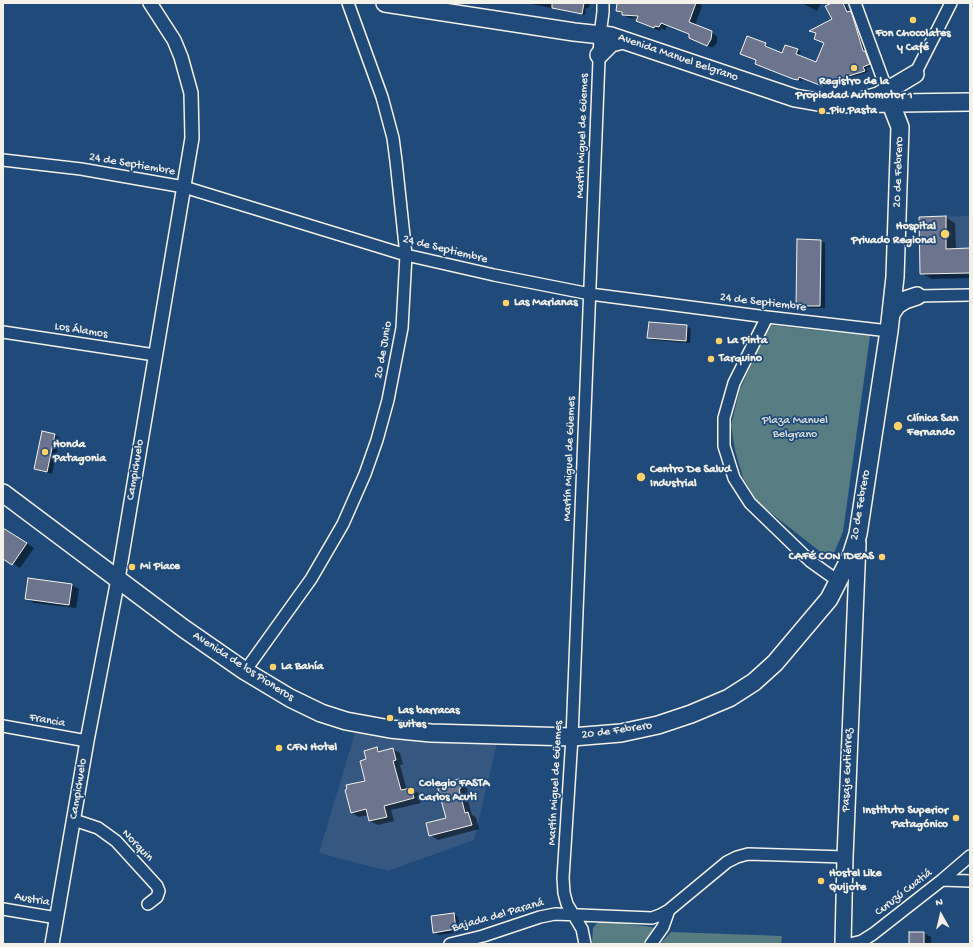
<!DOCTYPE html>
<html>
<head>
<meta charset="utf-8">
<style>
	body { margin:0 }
	#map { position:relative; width:973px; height:947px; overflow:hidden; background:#1f4a7a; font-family:"Gochi Hand",sans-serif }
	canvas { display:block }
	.frame { position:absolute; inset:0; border:4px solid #f4f1e8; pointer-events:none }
	.north { position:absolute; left:921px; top:895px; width:40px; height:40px; -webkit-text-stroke:3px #1f4a7a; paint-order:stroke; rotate:352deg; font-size:11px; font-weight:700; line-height:16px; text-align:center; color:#f4f1e8 }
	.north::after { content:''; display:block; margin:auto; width:14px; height:18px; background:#f4f1e8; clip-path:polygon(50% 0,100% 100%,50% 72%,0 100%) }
</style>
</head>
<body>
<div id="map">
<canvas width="973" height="947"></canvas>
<div class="frame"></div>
<div class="north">N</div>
</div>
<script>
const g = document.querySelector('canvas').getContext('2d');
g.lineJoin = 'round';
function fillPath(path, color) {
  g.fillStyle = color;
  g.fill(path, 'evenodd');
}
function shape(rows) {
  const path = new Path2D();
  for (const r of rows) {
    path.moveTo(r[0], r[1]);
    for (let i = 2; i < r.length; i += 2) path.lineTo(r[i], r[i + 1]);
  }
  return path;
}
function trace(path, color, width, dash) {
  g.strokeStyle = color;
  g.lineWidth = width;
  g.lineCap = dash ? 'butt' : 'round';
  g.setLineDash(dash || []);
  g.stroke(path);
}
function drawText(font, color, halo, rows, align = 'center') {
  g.font = font + ' "Gochi Hand",sans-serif';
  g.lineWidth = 3.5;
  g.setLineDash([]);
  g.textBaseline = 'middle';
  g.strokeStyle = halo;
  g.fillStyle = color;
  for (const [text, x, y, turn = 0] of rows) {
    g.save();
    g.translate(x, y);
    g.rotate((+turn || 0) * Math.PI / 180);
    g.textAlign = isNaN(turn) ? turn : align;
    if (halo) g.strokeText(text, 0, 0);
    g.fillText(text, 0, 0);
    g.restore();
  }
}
fillPath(shape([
	[970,216,970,273,920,274,919,217],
	[355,733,497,743,474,840,388,871,319,853]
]), '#365780');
fillPath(shape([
	[770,325,870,336,843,532,831,560,758,503,743,478,735,450,731,425,740,389],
	[602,921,652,927,654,929,654,932,642,944,592,944,593,928,597,923],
	[671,932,782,936,781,944,660,944]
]), '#577d83');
fillPath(shape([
	[527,3,590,3,589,8,586,8,585,15],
	[618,3,699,3,702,6,695,25,717,36,717,43,713,47,711,47,696,41,690,34,667,26,665,30,661,28,660,31,643,24,638,18,629,18,617,11],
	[802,3,821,3,817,11],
	[834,3,845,3,849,11,853,14,855,17,866,53,869,54,873,66,866,68,868,72,826,85,825,87,803,78,802,81,798,80,760,65,757,60,745,56,765,44,769,46,768,48,782,54,798,50,801,52,799,57,817,63,825,43,817,33,811,31,833,19],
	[945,217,955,223,956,249,970,249,970,278,932,279,921,273],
	[820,241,825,243,825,308,802,308,797,305],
	[687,326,691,329,690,343,653,340,648,337],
	[43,433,55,435,60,438,52,474,40,471,35,469],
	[3,528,34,548,20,568,3,557],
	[71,585,79,589,76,608,34,603,26,598],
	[377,749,382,752,392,749,400,753,403,764,400,765,407,790,411,789,419,793,421,803,391,810,394,821,378,825,370,821,369,815,359,817,352,813,366,781,368,760],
	[459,780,466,784,468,792,466,793,472,815,476,817,479,829,438,840,430,835,447,819],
	[453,914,458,917,460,932,439,935,434,932],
	[924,933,931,937,931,944,910,944]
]), '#0007');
const building = shape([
	[552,3,584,3,582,14,552,8,552,3],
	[617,3,696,3,689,22,712,31,711,39,707,46,689,38,689,34,661,23,659,27,655,26,654,28,636,21,638,16,622,15,622,12,616,11,617,3],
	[832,3,843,3,847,12,850,11,852,14,863,51,865,51,870,64,863,67,865,71,823,84,822,86,799,77,798,80,793,79,755,64,756,60,740,54,747,36,766,43,765,46,782,53,785,45,798,49,796,54,816,62,824,43,814,39,816,33,809,31,832,19,825,6,832,3],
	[946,216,946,249,970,248,970,273,920,274,919,217,946,216],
	[797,239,821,240,820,306,796,306,797,239],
	[649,322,687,325,686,341,647,338,649,322],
	[42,431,55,434,47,472,34,469,42,431],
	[3,528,27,543,12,565,3,559,3,528],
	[28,578,72,584,69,605,25,599,28,578],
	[377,747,378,752,393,748,396,760,393,761,401,790,411,788,414,798,384,806,387,817,369,821,366,809,351,813,345,790,347,789,346,785,365,781,360,761,366,759,364,751,377,747],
	[459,779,461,788,459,789,465,813,468,812,472,825,429,836,426,823,446,818,437,785,459,779],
	[454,913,456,929,433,933,431,916,454,913],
	[909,932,924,932,924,944,909,944,909,932]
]);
fillPath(building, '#6c758d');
trace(building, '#f4f1e8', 1);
const minor = shape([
	[855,3,889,96],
	[915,74,951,3],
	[3,160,81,169,184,187,406,255,494,275,590,294,767,317,889,331],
	[917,296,970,295],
	[767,317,734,383,724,418,724,446,734,478,750,503,810,561,838,581],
	[3,332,155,355],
	[245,671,311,579,343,524,365,474,377,440,388,400,402,328,406,255,396,161,393,138,382,97,348,3],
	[3,726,87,741],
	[74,820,98,828,116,841,157,886,159,891,157,897,148,904],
	[942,880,970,881],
	[3,909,57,918],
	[450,944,483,936,540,917,555,914,652,918,660,915,669,910,727,862,737,857,748,854,845,857],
	[585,944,582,929,567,904,564,893,563,878,572,737,600,35,603,12,603,3],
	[651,944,663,927,669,910],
	[850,944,862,941,873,934,942,880,970,856]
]);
const tertiary = shape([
	[52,944,87,741,118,579,192,138,191,93,181,57,174,40,150,3]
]);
const secondary = shape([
	[843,944,845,857,858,543]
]);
const primary = shape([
	[385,3,574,32,611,36,795,98,829,104,970,102],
	[599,55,611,43,623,40],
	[864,100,878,96,915,74],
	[891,314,897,305,905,300,917,296],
	[3,493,183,628,245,671,290,698,321,713,346,721,390,729,431,733,572,737,621,733,658,725,691,714,729,698,754,682,775,663,829,599,851,556,858,534,889,331,895,277,900,127,891,104]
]);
trace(minor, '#f4f1e8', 14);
trace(tertiary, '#f4f1e8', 16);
trace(secondary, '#f4f1e8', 18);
trace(primary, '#f4f1e8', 20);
trace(minor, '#1f4a7a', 11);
trace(tertiary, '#1f4a7a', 13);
trace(secondary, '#1f4a7a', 15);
trace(primary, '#1f4a7a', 17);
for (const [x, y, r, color] of [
	[913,20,4,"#ffd166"],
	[854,68,4,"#ffd166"],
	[822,111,4,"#ffd166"],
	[945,234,5,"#ffd166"],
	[506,303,4,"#ffd166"],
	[719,341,4,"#ffd166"],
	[711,359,4,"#ffd166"],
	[898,426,5,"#ffd166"],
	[45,452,4,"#ffd166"],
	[641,477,5,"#ffd166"],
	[882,557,4,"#ffd166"],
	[132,567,4,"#ffd166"],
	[273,667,4,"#ffd166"],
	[390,718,4,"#ffd166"],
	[279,748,4,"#ffd166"],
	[411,791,4,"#ffd166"],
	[956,818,4,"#ffd166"],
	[821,881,4,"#ffd166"]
]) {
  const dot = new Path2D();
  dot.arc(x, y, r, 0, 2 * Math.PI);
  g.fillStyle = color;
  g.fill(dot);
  trace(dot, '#1f4a7a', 1.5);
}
drawText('bold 12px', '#f4f1e8', '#1f4a7a', [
	["Fon Chocolates",913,34,"center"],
	["y Café",913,48,"center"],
	["Registro de la",854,82,"center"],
	["Propiedad Automotor 1",854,96,"center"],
	["Piu Pasta",830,111],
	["Hospital",936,227,"right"],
	["Privado Regional",936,241,"right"],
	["Las Marianas",514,303],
	["La Pinta",727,341],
	["Tarquino",719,359],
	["Clínica San",907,419],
	["Fernando",907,433],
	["Honda",53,445],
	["Patagonia",53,459],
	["Centro De Salud",650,470],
	["Industrial",650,484],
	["CAFÉ CON IDEAS",874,557,"right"],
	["Mi Piace",140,567],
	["La Bahía",281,667],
	["Las barracas",398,711],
	["suites",398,725],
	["CFN Hotel",287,748],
	["Colegio FASTA",419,784],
	["Carlos Acuti",419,798],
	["Instituto Superior",948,811,"right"],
	["Patagónico",948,825,"right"],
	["Hostel Like",829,874],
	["Quijote",829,888]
], 'left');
drawText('12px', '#f4f1e8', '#1f4a7a', [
	["Avenida Manuel Belgrano",678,58,19],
	["Martín Miguel de Güemes",583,136,-88],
	["24 de Septiembre",132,165,10],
	["20 de Febrero",899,172,-88],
	["24 de Septiembre",445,250,14],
	["24 de Septiembre",763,303,7],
	["Los Álamos",81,331,9],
	["20 de Junio",384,350,-80],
	["Martín Miguel de Güemes",570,459,-88],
	["Campichuelo",136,470,-81],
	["20 de Febrero",861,505,-80],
	["Avenida de los Pioneros",243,667,33],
	["Francia",47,721,10],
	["20 de Febrero",617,731,-8],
	["Pasaje Gutiérrez",848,770,-88],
	["Martín Miguel de Güemes",556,783,-87],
	["Campichuelo",79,789,-81],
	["Norquin",137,846,46],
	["Curuzú Cuatiá",904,893,-38],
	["Austria",32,900,10],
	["Bajada del Paraná",498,916,-16]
]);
drawText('12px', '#dce0d9', '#1f4a7a', [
	["Plaza Manuel",795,421],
	["Belgrano",795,435]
]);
</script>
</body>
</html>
